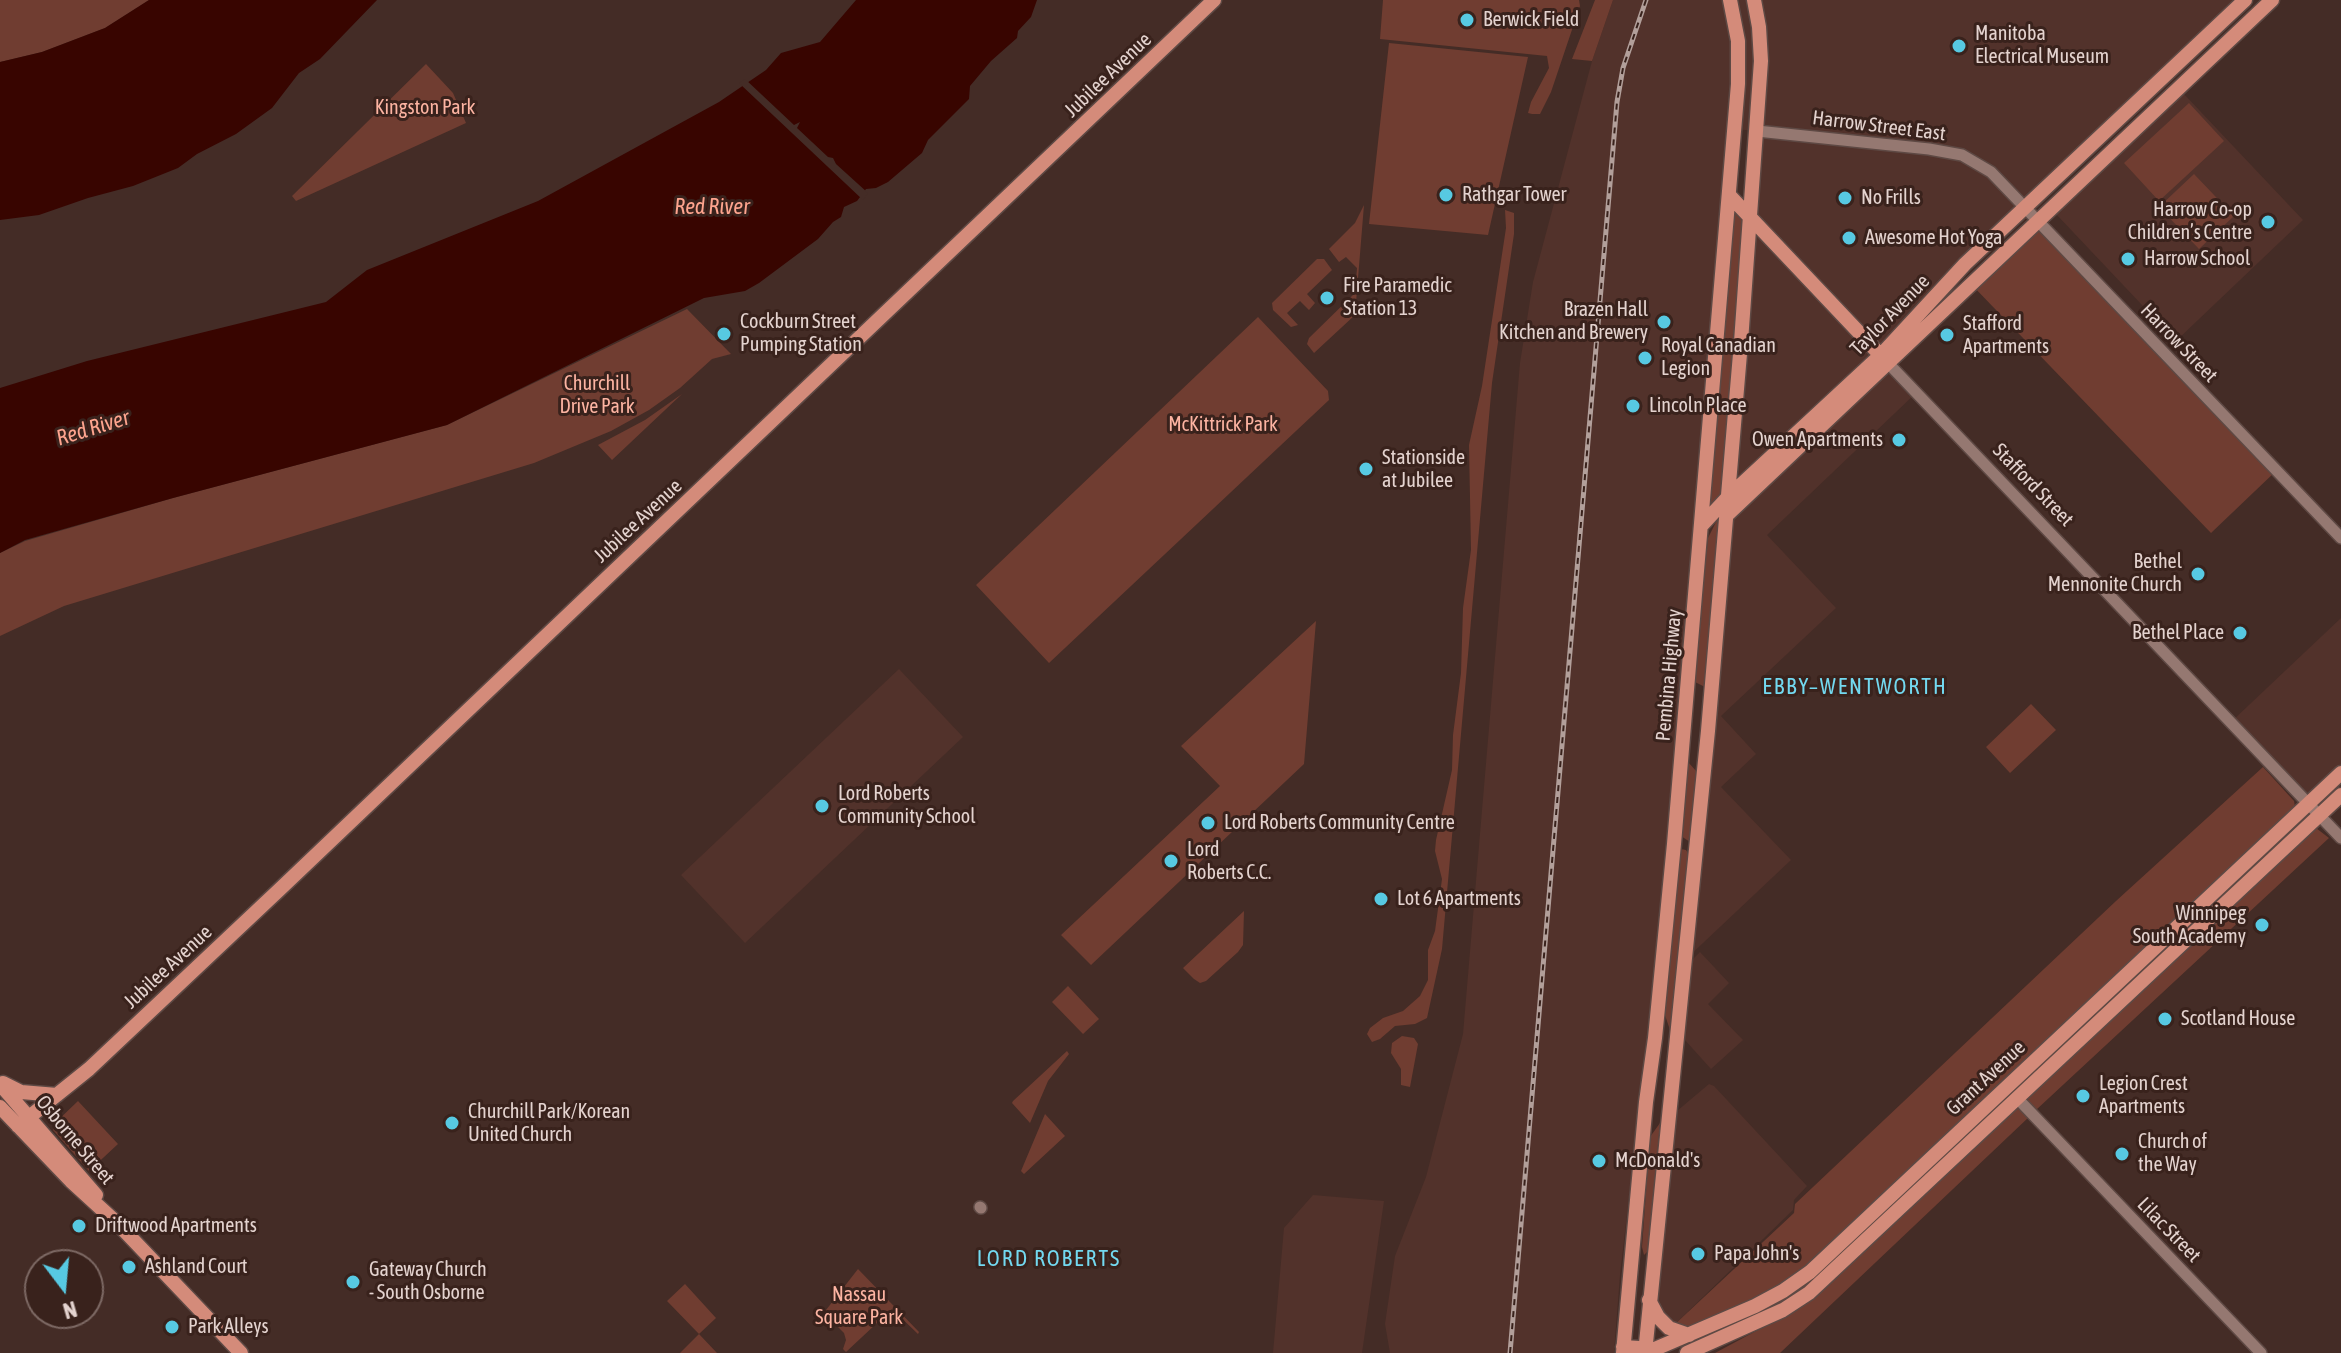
<!DOCTYPE html>
<html>
<head>
<meta charset="utf-8">
<style>
	body { margin:0 }
	#map { position:relative; width:2341px; height:1353px; overflow:hidden; background:#442c26; font-family:"Asap Condensed",sans-serif }
	canvas { display:block }
	.north { position:absolute; left:24px; top:1249px; width:80px; height:80px; box-sizing:border-box; background:#39221c; border:2px solid #7d6964; border-radius:50%; rotate:164deg; font-size:22px; font-weight:700; line-height:32px; text-align:center; color:#e4d3cf }
	.north::after { content:''; display:block; margin:auto; width:28px; height:36px; background:#57c9e2; clip-path:polygon(50% 0,100% 100%,50% 72%,0 100%) }
</style>
</head>
<body>
<div id="map">
<canvas width="2341" height="1353"></canvas>
<div class="north">N</div>
</div>
<script>
const g = document.querySelector('canvas').getContext('2d');
g.lineJoin = 'round';
function fillPath(path, color) {
  g.fillStyle = color;
  g.fill(path, 'evenodd');
}
function shape(rows) {
  const path = new Path2D();
  for (const r of rows) {
    path.moveTo(r[0], r[1]);
    for (let i = 2; i < r.length; i += 2) path.lineTo(r[i], r[i + 1]);
  }
  return path;
}
function trace(path, color, width, dash) {
  g.strokeStyle = color;
  g.lineWidth = width;
  g.lineCap = dash ? 'butt' : 'round';
  g.setLineDash(dash || []);
  g.stroke(path);
}
function drawText(font, color, halo, rows, align = 'center') {
  g.font = font + ' "Asap Condensed",sans-serif';
  g.lineWidth = 6;
  g.setLineDash([]);
  g.textBaseline = 'middle';
  g.strokeStyle = halo;
  g.fillStyle = color;
  for (const [text, x, y, turn = 0] of rows) {
    g.save();
    g.translate(x, y);
    g.rotate((+turn || 0) * Math.PI / 180);
    g.textAlign = isNaN(turn) ? turn : align;
    if (halo) g.strokeText(text, 0, 0);
    g.fillText(text, 0, 0);
    g.restore();
  }
}
fillPath(shape([
	[1613,0,2245,0,1729,496,1756,131,1734,129,1728,137,1672,794,1654,981,1620,1275,1614,1353,1390,1353,1385,1324,1395,1256,1426,1177,1463,1034,1520,363,1533,282,1592,61],
	[2183,93,2303,220,2176,341,2056,214],
	[1887,362,1916,393,1767,535,1836,608,1721,716,1756,754,1721,787,1791,860,1685,960,1726,516],
	[2341,618,2341,777,2309,804,2231,722],
	[899,669,963,737,745,943,681,875],
	[1700,952,1729,983,1708,1004,1743,1040,1711,1069,1684,1039,1693,959],
	[1709,1084,1714,1086,1807,1186,1794,1200,1793,1210,1673,1326,1657,1304,1657,1297,1677,1111],
	[1313,1195,1384,1201,1362,1353,1273,1353,1284,1228]
]), '#52322b');
fillPath(shape([
	[0,0,149,0,105,28,42,52,0,62],
	[1383,0,1579,0,1580,6,1551,92,1540,114,1532,114,1528,113,1531,102,1549,68,1547,56,1380,39],
	[1595,0,1613,0,1592,61,1572,59],
	[1389,43,1528,57,1488,235,1369,224],
	[426,64,453,93,466,123,296,201,292,196],
	[2189,103,2224,141,2159,201,2124,163],
	[2194,174,2234,216,2199,249,2159,207],
	[1729,195,1750,218,1729,496,1702,525],
	[1364,205,1355,315,1314,353,1307,344,1309,338,1355,293,1357,268,1346,257,1339,262,1329,249,1355,223],
	[1505,210,1514,213,1514,234,1492,383,1442,949,1427,1018,1415,1024,1395,1026,1380,1039,1372,1042,1367,1034,1370,1028,1383,1018,1403,1011,1420,996,1428,980,1428,950,1435,931,1442,879,1435,851,1436,840,1452,770,1453,735,1461,673,1463,608,1471,550,1469,445,1482,386,1506,228],
	[2036,220,2276,471,2211,533,1970,283],
	[1317,259,1324,259,1332,270,1307,294,1315,303,1309,310,1300,301,1287,313,1298,325,1291,327,1273,310,1272,303],
	[687,309,731,354,712,359,680,388,649,410,611,431,534,463,64,606,0,636,0,553,25,541,173,498,447,425],
	[1258,317,1328,391,1329,400,1049,663,976,585],
	[682,394,612,460,598,445,645,420],
	[1720,514,1705,687,1695,682,1701,611,1708,538],
	[1316,621,1304,764,1091,965,1061,935,1220,786,1181,746],
	[2031,704,2056,730,2010,773,1986,747],
	[1688,762,1697,772,1690,842,1681,836],
	[2263,767,2294,801,2295,807,1815,1260,1769,1294,1691,1328,1673,1326,1794,1213,1795,1204,2116,901],
	[2316,828,2329,838,2036,1110,2028,1102,2027,1098],
	[1681,849,1686,850,1689,855,1670,1030,1665,1015],
	[1244,911,1243,945,1238,952,1206,981,1200,983,1194,979,1183,968],
	[1068,986,1099,1019,1083,1034,1052,1002],
	[1402,1036,1414,1038,1418,1044,1410,1087,1401,1085,1401,1069,1391,1053,1392,1043],
	[1067,1051,1069,1054,1048,1081,1030,1123,1012,1103,1013,1101],
	[78,1101,118,1144,89,1171,53,1130,55,1123],
	[2014,1108,2021,1109,2029,1117,1780,1353,1715,1353,1799,1308],
	[1045,1114,1065,1136,1024,1174,1021,1171],
	[1660,1123,1648,1251,1644,1255,1642,1247,1650,1137],
	[858,1269,919,1332,918,1334,892,1309,846,1352,843,1349,846,1340,844,1333,828,1317,826,1310],
	[685,1284,716,1318,699,1334,717,1353,680,1353,699,1334,667,1301]
]), '#703d31');
fillPath(shape([
	[149,0,377,0,320,59,299,73,272,108,236,134,197,154,178,168,133,186,88,198,39,215,0,220,0,62,42,52,105,28],
	[856,0,1037,0,1031,17,1018,31,1017,38,991,61,970,86,969,99,928,140,922,153,888,182,876,188,866,189,857,201,844,207,841,217,833,222,818,239,759,283,745,291,704,298,447,425,173,498,25,540,0,553,0,388,87,361,326,302,367,270,538,201,719,102,766,70,781,53,820,42]
]), '#380500');
fillPath(shape([
	[745,79,794,125,800,122,797,128,828,157,833,158,836,164,868,193,863,200,739,83]
]), '#442c26');
const minor = shape([
	[1757,131,1929,149,1962,155,1991,172,2341,538],
	[1887,362,2341,838],
	[2017,1098,2261,1353],
	[980,1207,981,1208]
]);
const major = shape([
	[1729,195,1885,360],
	[1726,516,2272,0],
	[1702,525,1729,496,1881,355,1965,264,2245,0],
	[3,1083,21,1092,57,1095],
	[0,1084,96,1195],
	[0,1107,71,1181,118,1224,241,1353],
	[18,1126,89,1069,279,890,1214,0],
	[1649,1300,1658,1317,1669,1328,1689,1335],
	[1623,1347,1655,1349,1755,1306,1783,1291,1810,1272,2341,773],
	[1623,1353,1646,1102,1655,1038,1674,844,1738,84,1738,41,1730,0],
	[1645,1353,1708,731,1741,342,1761,61,1759,27,1754,0],
	[1687,1353,1783,1310,1809,1293,2341,795]
]);
trace(minor, '#5e4944', 14);
trace(major, '#5e4944', 17);
trace(minor, '#957871', 11);
trace(major, '#d48b7a', 14);
const rail = shape([
	[1510,1353,1617,102,1623,68,1646,0]
]);
trace(rail, '#b29f9a', 5);
trace(rail, '#39221c', 2, [6]);
for (const [x, y, r, color] of [
	[1467,20,8,"#57c9e2"],
	[1959,46,8,"#57c9e2"],
	[1446,195,8,"#57c9e2"],
	[1845,198,8,"#57c9e2"],
	[2268,222,8,"#57c9e2"],
	[1849,238,8,"#57c9e2"],
	[2128,259,8,"#57c9e2"],
	[1327,298,8,"#57c9e2"],
	[1664,322,8,"#57c9e2"],
	[724,334,8,"#57c9e2"],
	[1947,335,8,"#57c9e2"],
	[1645,358,8,"#57c9e2"],
	[1633,406,8,"#57c9e2"],
	[1899,440,8,"#57c9e2"],
	[1366,469,8,"#57c9e2"],
	[2198,574,8,"#57c9e2"],
	[2240,633,8,"#57c9e2"],
	[822,806,8,"#57c9e2"],
	[1208,823,8,"#57c9e2"],
	[1171,861,8,"#57c9e2"],
	[1381,899,8,"#57c9e2"],
	[2262,925,8,"#57c9e2"],
	[2165,1019,8,"#57c9e2"],
	[2083,1096,8,"#57c9e2"],
	[452,1123,8,"#57c9e2"],
	[2122,1154,8,"#57c9e2"],
	[1599,1161,8,"#57c9e2"],
	[79,1226,8,"#57c9e2"],
	[1698,1254,8,"#57c9e2"],
	[129,1267,8,"#57c9e2"],
	[353,1282,8,"#57c9e2"],
	[172,1327,8,"#57c9e2"]
]) {
  const dot = new Path2D();
  dot.arc(x, y, r, 0, 2 * Math.PI);
  g.fillStyle = color;
  g.fill(dot);
  trace(dot, '#39221c', 3);
}
drawText('20px', '#e4d3cf', '#39221c', [
	["Berwick Field",1483,20],
	["Manitoba",1975,34],
	["Electrical Museum",1975,57],
	["Rathgar Tower",1462,195],
	["No Frills",1861,198],
	["Harrow Co-op",2252,210,"right"],
	["Children’s Centre",2252,233,"right"],
	["Awesome Hot Yoga",1865,238],
	["Harrow School",2144,259],
	["Fire Paramedic",1343,286],
	["Station 13",1343,309],
	["Brazen Hall",1648,310,"right"],
	["Kitchen and Brewery",1648,333,"right"],
	["Cockburn Street",740,322],
	["Pumping Station",740,345],
	["Stafford",1963,324],
	["Apartments",1963,347],
	["Royal Canadian",1661,346],
	["Legion",1661,369],
	["Lincoln Place",1649,406],
	["Owen Apartments",1883,440,"right"],
	["Stationside",1382,458],
	["at Jubilee",1382,481],
	["Bethel",2182,562,"right"],
	["Mennonite Church",2182,585,"right"],
	["Bethel Place",2224,633,"right"],
	["Lord Roberts",838,794],
	["Community School",838,817],
	["Lord Roberts Community Centre",1224,823],
	["Lord",1187,850],
	["Roberts C.C.",1187,873],
	["Lot 6 Apartments",1397,899],
	["Winnipeg",2246,914,"right"],
	["South Academy",2246,937,"right"],
	["Scotland House",2181,1019],
	["Legion Crest",2099,1084],
	["Apartments",2099,1107],
	["Churchill Park/Korean",468,1112],
	["United Church",468,1135],
	["Church of",2138,1142],
	["the Way",2138,1165],
	["McDonald's",1615,1161],
	["Driftwood Apartments",95,1226],
	["Papa John's",1714,1254],
	["Ashland Court",145,1267],
	["Gateway Church",369,1270],
	["- South Osborne",369,1293],
	["Park Alleys",188,1327]
], 'left');
drawText('20px', '#e4d3cf', '#39221c', [
	["Jubilee Avenue",1108,75,-44],
	["Harrow Street East",1879,126,7],
	["Taylor Avenue",1890,315,-46],
	["Harrow Street",2179,343,46],
	["Stafford Street",2033,485,46],
	["Jubilee Avenue",638,521,-43],
	["Pembina Highway",1669,675,-85],
	["Jubilee Avenue",168,967,-43],
	["Grant Avenue",1986,1078,-43],
	["Osborne Street",75,1140,50],
	["Lilac Street",2169,1230,46]
]);
drawText('20px', '#fdb4a2', '#39221c', [
	["Kingston Park",425,108],
	["Churchill",597,384],
	["Drive Park",597,407],
	["McKittrick Park",1223,425],
	["Nassau",859,1295],
	["Square Park",859,1318]
]);
drawText('italic 22px', '#fea48e', '#39221c', [
	["Red River",712,207],
	["Red River",93,428,-17]
]);
g.letterSpacing = '2px';
drawText('22px', '#73d9f0', '#39221c', [
	["EBBY–WENTWORTH",1855,687],
	["LORD ROBERTS",1049,1259]
]);
g.letterSpacing = '0px';
</script>
</body>
</html>
